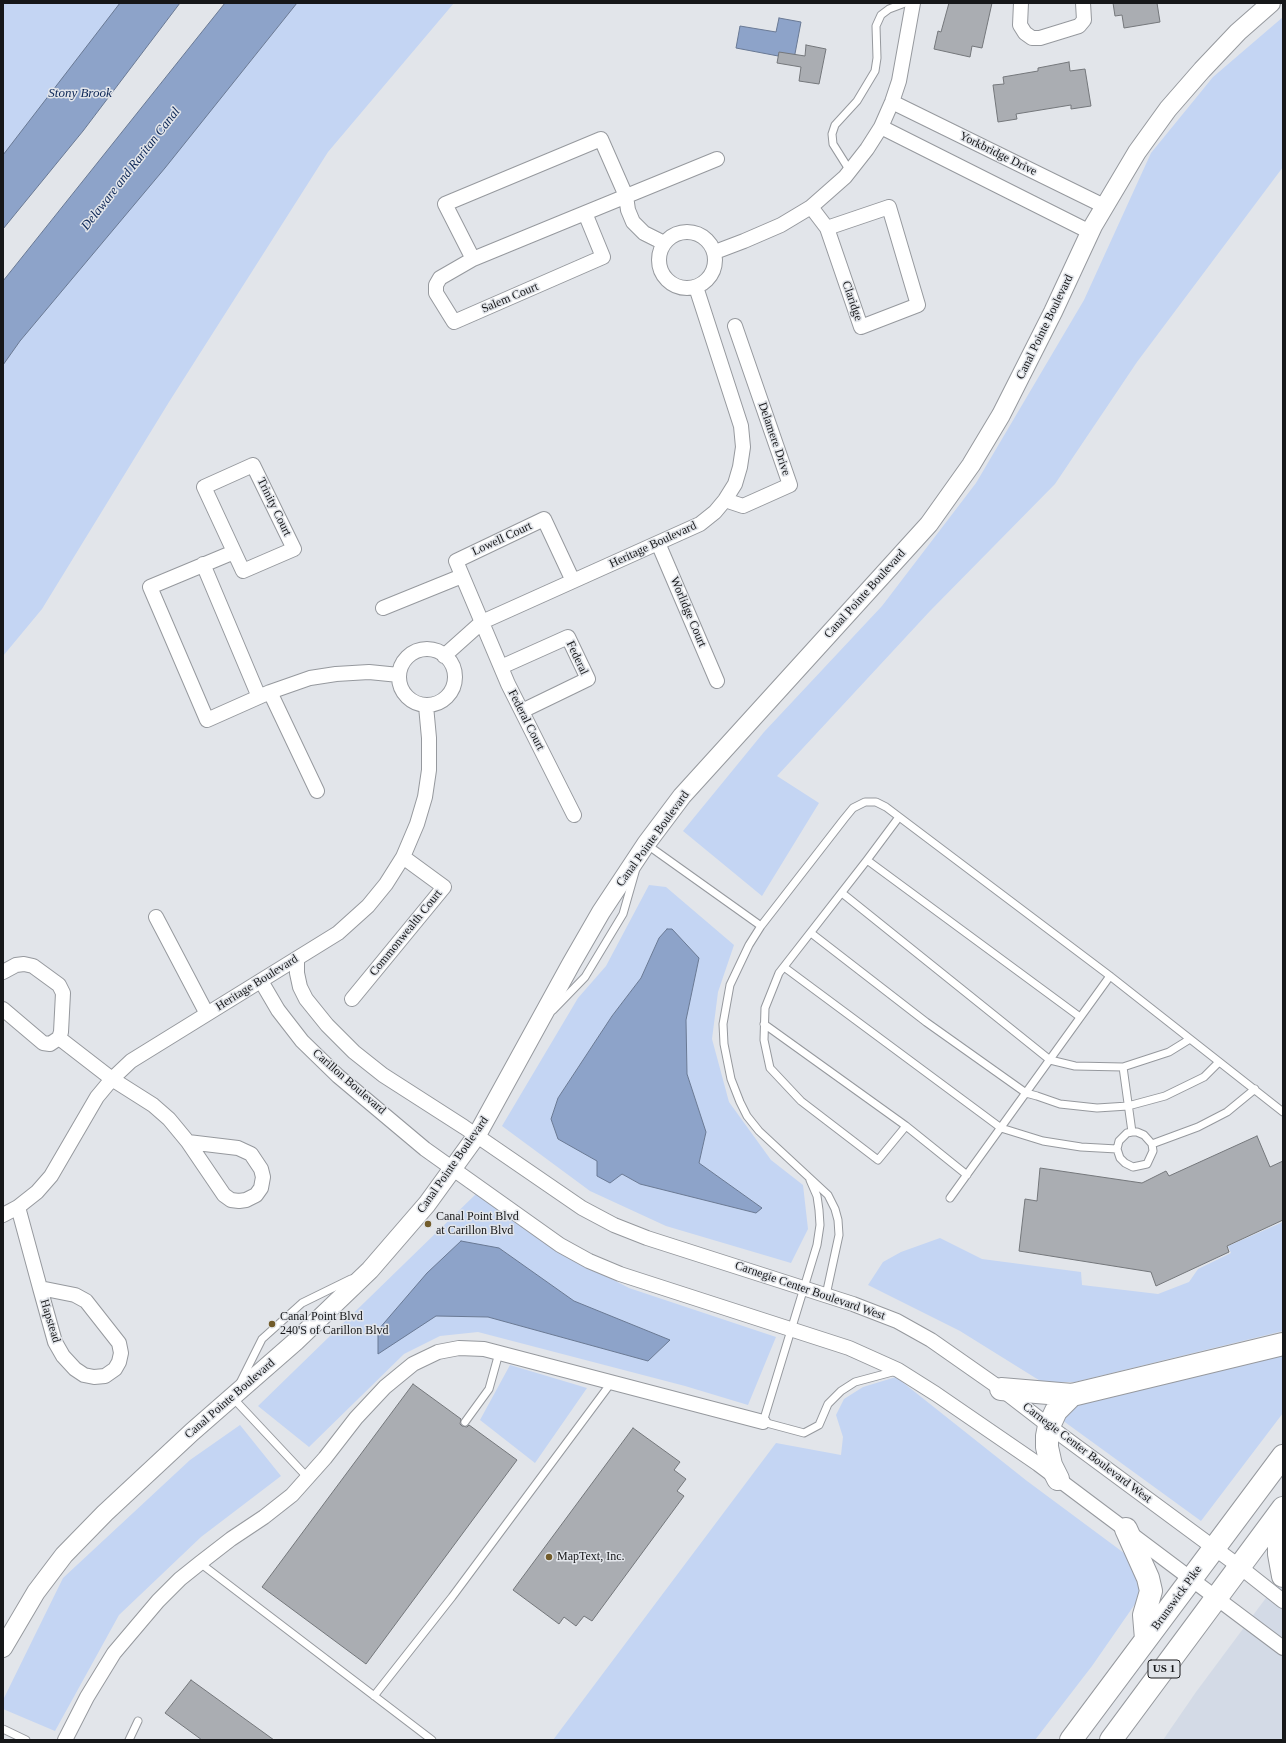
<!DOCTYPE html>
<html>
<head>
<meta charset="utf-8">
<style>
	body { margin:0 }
	#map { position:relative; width:1286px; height:1743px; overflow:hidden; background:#e2e5ea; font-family:"Times New Roman",serif }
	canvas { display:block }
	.frame { position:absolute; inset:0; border:4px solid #161719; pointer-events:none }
</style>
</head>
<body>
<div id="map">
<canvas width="1286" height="1743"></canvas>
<div class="frame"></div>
</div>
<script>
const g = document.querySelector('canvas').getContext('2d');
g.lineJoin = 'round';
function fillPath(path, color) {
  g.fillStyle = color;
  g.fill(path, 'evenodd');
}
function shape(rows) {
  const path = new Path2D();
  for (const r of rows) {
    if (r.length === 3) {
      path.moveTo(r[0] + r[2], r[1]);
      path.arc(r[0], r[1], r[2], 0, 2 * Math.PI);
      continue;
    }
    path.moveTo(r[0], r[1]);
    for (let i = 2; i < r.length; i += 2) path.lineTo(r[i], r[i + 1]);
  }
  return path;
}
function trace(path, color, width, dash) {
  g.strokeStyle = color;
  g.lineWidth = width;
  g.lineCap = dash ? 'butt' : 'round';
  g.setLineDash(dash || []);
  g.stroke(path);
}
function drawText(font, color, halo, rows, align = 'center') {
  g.font = font + ' "Times New Roman",serif';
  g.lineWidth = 3;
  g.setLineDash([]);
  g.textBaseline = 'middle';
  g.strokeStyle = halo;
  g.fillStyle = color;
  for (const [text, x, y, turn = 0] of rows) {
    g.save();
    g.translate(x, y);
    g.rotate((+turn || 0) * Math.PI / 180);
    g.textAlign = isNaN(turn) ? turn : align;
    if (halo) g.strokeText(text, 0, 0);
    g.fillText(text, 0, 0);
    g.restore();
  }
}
fillPath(shape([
	[1283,1575,1283,1740,1163,1740,1196,1692]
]), '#d3dae6');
fillPath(shape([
	[3,3,141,3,3,189],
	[297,3,454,3,328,152,169,402,42,609,3,656,3,365,20,341,246,67],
	[1283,17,1283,167,1137,362,1055,484,930,611,777,776,819,803,762,896,683,831,764,732,882,606,976,483,1084,300,1151,153,1213,77],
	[649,885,666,887,734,945,718,992,712,1039,729,1102,771,1160,803,1185,808,1229,791,1263,666,1226,590,1191,502,1126,578,998,606,966],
	[659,938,699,958,686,1020,687,1074,706,1132,699,1163,762,1208,755,1213,640,1184,622,1174,597,1176,598,1161,558,1139,551,1119,558,1098,612,1016,641,978],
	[477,1193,560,1252,629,1288,776,1337,748,1405,685,1386,478,1332,440,1336,404,1354,309,1447,258,1406],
	[499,1248,574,1301,670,1340,648,1361,488,1317,436,1316],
	[1283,1222,1283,1331,1075,1382,1042,1382,960,1331,868,1285,883,1262,901,1252,940,1238,982,1259,1081,1272,1082,1285,1158,1294,1189,1282,1198,1269,1231,1253,1228,1246],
	[1283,1355,1283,1413,1201,1521,1062,1420,1073,1406],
	[510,1365,587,1388,535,1463,480,1420],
	[896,1377,1027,1481,1124,1553,1135,1566,1142,1594,1092,1666,1035,1740,553,1740,776,1443,841,1455,843,1437,836,1415,844,1399,863,1387],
	[240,1425,281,1476,201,1537,119,1615,55,1731,3,1709,3,1700,63,1578,190,1460]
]), '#c4d5f3');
const water = shape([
	[120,3,180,3,83,131,3,229,3,155,120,3],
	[225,3,297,3,165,168,20,341,3,365,3,281,225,3],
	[779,18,801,22,794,59,736,48,740,26,776,32,779,18],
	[667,929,672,929,699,958,686,1020,687,1074,706,1132,699,1163,762,1208,756,1213,640,1184,622,1174,610,1183,597,1176,597,1161,558,1139,551,1119,558,1098,612,1016,641,978,659,938,667,929],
	[461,1241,499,1248,574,1301,670,1340,648,1361,488,1317,436,1316,378,1354,378,1330,427,1273,461,1241]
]);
fillPath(water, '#8da3c9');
trace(water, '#697994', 1);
const building = shape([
	[949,3,992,3,982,48,972,46,970,57,934,49,938,31,941,32,949,3],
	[1113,3,1157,3,1160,22,1124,28,1122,15,1115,16,1113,3],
	[806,45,826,49,819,84,799,81,801,67,777,63,779,52,805,56,806,45],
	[1069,62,1070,71,1085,69,1091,106,1071,109,1071,105,1016,114,1017,119,998,122,993,85,1004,84,1003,77,1038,71,1038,68,1069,62],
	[1257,1136,1270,1167,1283,1161,1283,1220,1227,1246,1229,1252,1156,1286,1151,1272,1019,1251,1025,1199,1037,1201,1040,1168,1142,1183,1166,1171,1169,1176,1257,1136],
	[413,1384,461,1419,460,1424,462,1426,467,1427,469,1425,517,1460,366,1664,262,1587,413,1384],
	[633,1428,680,1462,674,1470,686,1479,677,1491,684,1496,592,1621,584,1616,576,1626,564,1617,559,1624,513,1590,633,1428],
	[191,1680,274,1740,202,1740,165,1713,191,1680]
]);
fillPath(building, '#aaadb2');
trace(building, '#74777b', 1);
const service = shape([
	[850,171,833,144,832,134,835,125,857,101,875,71,877,58,876,26,881,15,889,9,905,3],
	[899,817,867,860,779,973,765,1008,764,1040,770,1068,801,1101,878,1160,906,1126,967,1175],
	[646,844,761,926],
	[867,860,1080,1017],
	[842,893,1050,1060,1075,1066,1123,1067,1169,1052,1190,1039],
	[811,933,926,1022,1026,1093,1037,1096,1060,1104,1097,1108,1128,1106,1165,1096,1204,1077,1219,1062],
	[784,967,1001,1128,1043,1141,1081,1147,1117,1149,1120,1158,1125,1163,1133,1167,1147,1164,1153,1151,1152,1144,1198,1127,1227,1112,1255,1089],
	[553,1010,585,977,623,914,635,872],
	[764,1024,906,1126],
	[1132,1132,1137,1132,1144,1135,1152,1144],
	[1117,1149,1119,1141,1127,1133,1132,1132,1123,1067],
	[810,1180,817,1196,819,1210,820,1225,817,1245,763,1422,804,1433,819,1425,828,1404,841,1391,855,1382,896,1371],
	[950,1198,1110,976],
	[826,1295,839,1235,838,1220,835,1209,828,1195,759,1131,747,1116,740,1102,731,1079,724,1044,723,1024,730,985,749,945,761,926,844,819,853,808,865,802,876,802,886,807,1110,976,1283,1112],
	[241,1381,262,1339,302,1303,351,1279],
	[234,1396,233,1398,308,1478],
	[465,1422,489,1389,499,1353],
	[200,1563,432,1740],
	[374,1696,452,1597,611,1383],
	[3,1729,26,1740],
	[129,1740,138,1721]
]);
const minor = shape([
	[1021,3,1020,25,1025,33,1032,38,1040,38,1079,26,1084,20,1083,3],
	[892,102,1104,206],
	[881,127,1090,232],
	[811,207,827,228],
	[889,207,918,305,861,327,827,228,889,207],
	[585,213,603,257,454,322,436,293,436,285,440,278,473,259,563,222,717,159],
	[687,260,28],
	[715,252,744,241,781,225,811,207,845,177,867,149,881,127,892,102,899,81,913,3],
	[473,259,445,204,601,139,626,196,628,210,633,222,644,233,664,243],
	[253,465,294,549,243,571,204,487,253,465],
	[725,500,743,506,790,485,735,326],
	[658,543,717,681],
	[234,552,150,587,207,720,270,692,310,678,336,674,369,672,399,675],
	[203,564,259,697],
	[573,581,544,519,456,561,508,684,574,815],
	[383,608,462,576],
	[427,677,28],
	[444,656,482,622,700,524,715,512,725,500,735,484,740,467,743,447,741,426,696,287],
	[501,667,568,637,588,679,522,711],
	[270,692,317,791],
	[156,917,207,1014],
	[297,959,297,973,300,987,306,999,327,1025,354,1052,383,1075,464,1127,582,1208,614,1225,647,1238,853,1304,897,1321,931,1340,1001,1389,1049,1426,1240,1567,1283,1601],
	[3,972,16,965,24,964,33,966,59,985,63,993,61,1032,59,1038,50,1044,43,1043,3,1009],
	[261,981,278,1010,302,1041,338,1076,425,1149,560,1245,589,1261,620,1274,849,1348,898,1370,936,1394,1038,1464,1283,1648],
	[352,999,444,887,403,857],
	[59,1038,112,1079,153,1105,169,1119,188,1142],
	[188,1142,238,1148,251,1154,261,1169,263,1177,261,1188,256,1195,246,1200,239,1201,231,1200,224,1195,188,1142],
	[18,1207,40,1288],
	[3,1215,18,1207,37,1192,51,1176,97,1097,112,1079,131,1061,338,933,368,906,386,884,403,857,417,824,425,797,429,770,429,738,426,706],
	[40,1288,75,1295,86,1301,119,1343,121,1353,119,1362,115,1369,105,1376,94,1377,84,1375,75,1369,63,1356,55,1342,40,1288],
	[65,1740,87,1697,114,1653,158,1601,180,1579,200,1563,231,1539,264,1517,292,1495,325,1458,356,1418,385,1387,413,1364,438,1352,459,1348,484,1349,763,1422]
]);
const tertiary = shape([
	[3,1648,36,1592,64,1555,105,1513,192,1432,295,1342,370,1270,427,1204,477,1135,571,964,601,912,646,844,682,796,929,524,971,465,1001,415,1053,312,1093,226,1137,152,1168,109,1202,70,1238,32,1271,3]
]);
const trunk = shape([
	[1001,1389,1072,1395,1283,1344],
	[1058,1479,1051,1465,1047,1447,1047,1436,1049,1426,1056,1411,1072,1395],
	[1282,1511,1279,1538,1279,1554,1283,1576],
	[1126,1529,1148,1578,1151,1591,1144,1615,1146,1639],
	[1071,1740,1283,1456],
	[1111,1740,1283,1508]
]);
trace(service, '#96999e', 9);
trace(minor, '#96999e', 16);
trace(tertiary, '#96999e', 20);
trace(trunk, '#96999e', 24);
trace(service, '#fff', 7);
trace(minor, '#fff', 14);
trace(tertiary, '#fff', 18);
trace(trunk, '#fff', 22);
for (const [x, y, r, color] of [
	[428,1224,4,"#725c2b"],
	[272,1324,4,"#725c2b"],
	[549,1557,4,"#725c2b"]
]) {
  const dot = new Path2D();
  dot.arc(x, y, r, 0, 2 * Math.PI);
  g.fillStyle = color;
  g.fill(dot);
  trace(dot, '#e2e5ea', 1.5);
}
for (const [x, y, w] of [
	[1164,1669,32]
]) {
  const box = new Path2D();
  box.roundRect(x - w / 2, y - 9, w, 18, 3);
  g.fillStyle = '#e2e5ea';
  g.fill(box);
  trace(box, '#161719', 1);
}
drawText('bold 11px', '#161719', null, [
	["US 1",1164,1669]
]);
drawText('12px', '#161719', '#e2e5ea', [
	["Yorkbridge Drive",998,154,26],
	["Salem Court",510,298,-23],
	["Claridge",852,301,71],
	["Canal Pointe Boulevard",1045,327,-64],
	["Delamere Drive",774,439,71],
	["Trinity Court",274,507,64],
	["Lowell Court",502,539,-25],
	["Heritage Boulevard",653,545,-25],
	["Canal Pointe Boulevard",865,594,-48],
	["Worlidge Court",688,612,67],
	["Federal",577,658,65],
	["Federal Court",526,720,63],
	["Canal Pointe Boulevard",653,839,-54],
	["Commonwealth Court",406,933,-51],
	["Heritage Boulevard",257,983,-32],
	["Carillon Boulevard",349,1082,41],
	["Canal Pointe Boulevard",453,1165,-55],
	["Carnegie Center Boulevard West",810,1291,19],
	["Hapstead",50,1321,73],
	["Canal Pointe Boulevard",230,1399,-41],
	["Carnegie Center Boulevard West",1087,1453,37],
	["Brunswick Pike",1177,1598,-54]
]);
drawText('12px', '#161719', '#e2e5ea', [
	["Canal Point Blvd",436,1217],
	["at Carillon Blvd",436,1231],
	["Canal Point Blvd",280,1317],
	["240'S of Carillon Blvd",280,1331],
	["MapText, Inc.",557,1557]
], 'left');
drawText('italic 13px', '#0d2756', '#e2e5ea', [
	["Stony Brook",80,94],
	["Delaware and Raritan Canal",131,169,-52]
]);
</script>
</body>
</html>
